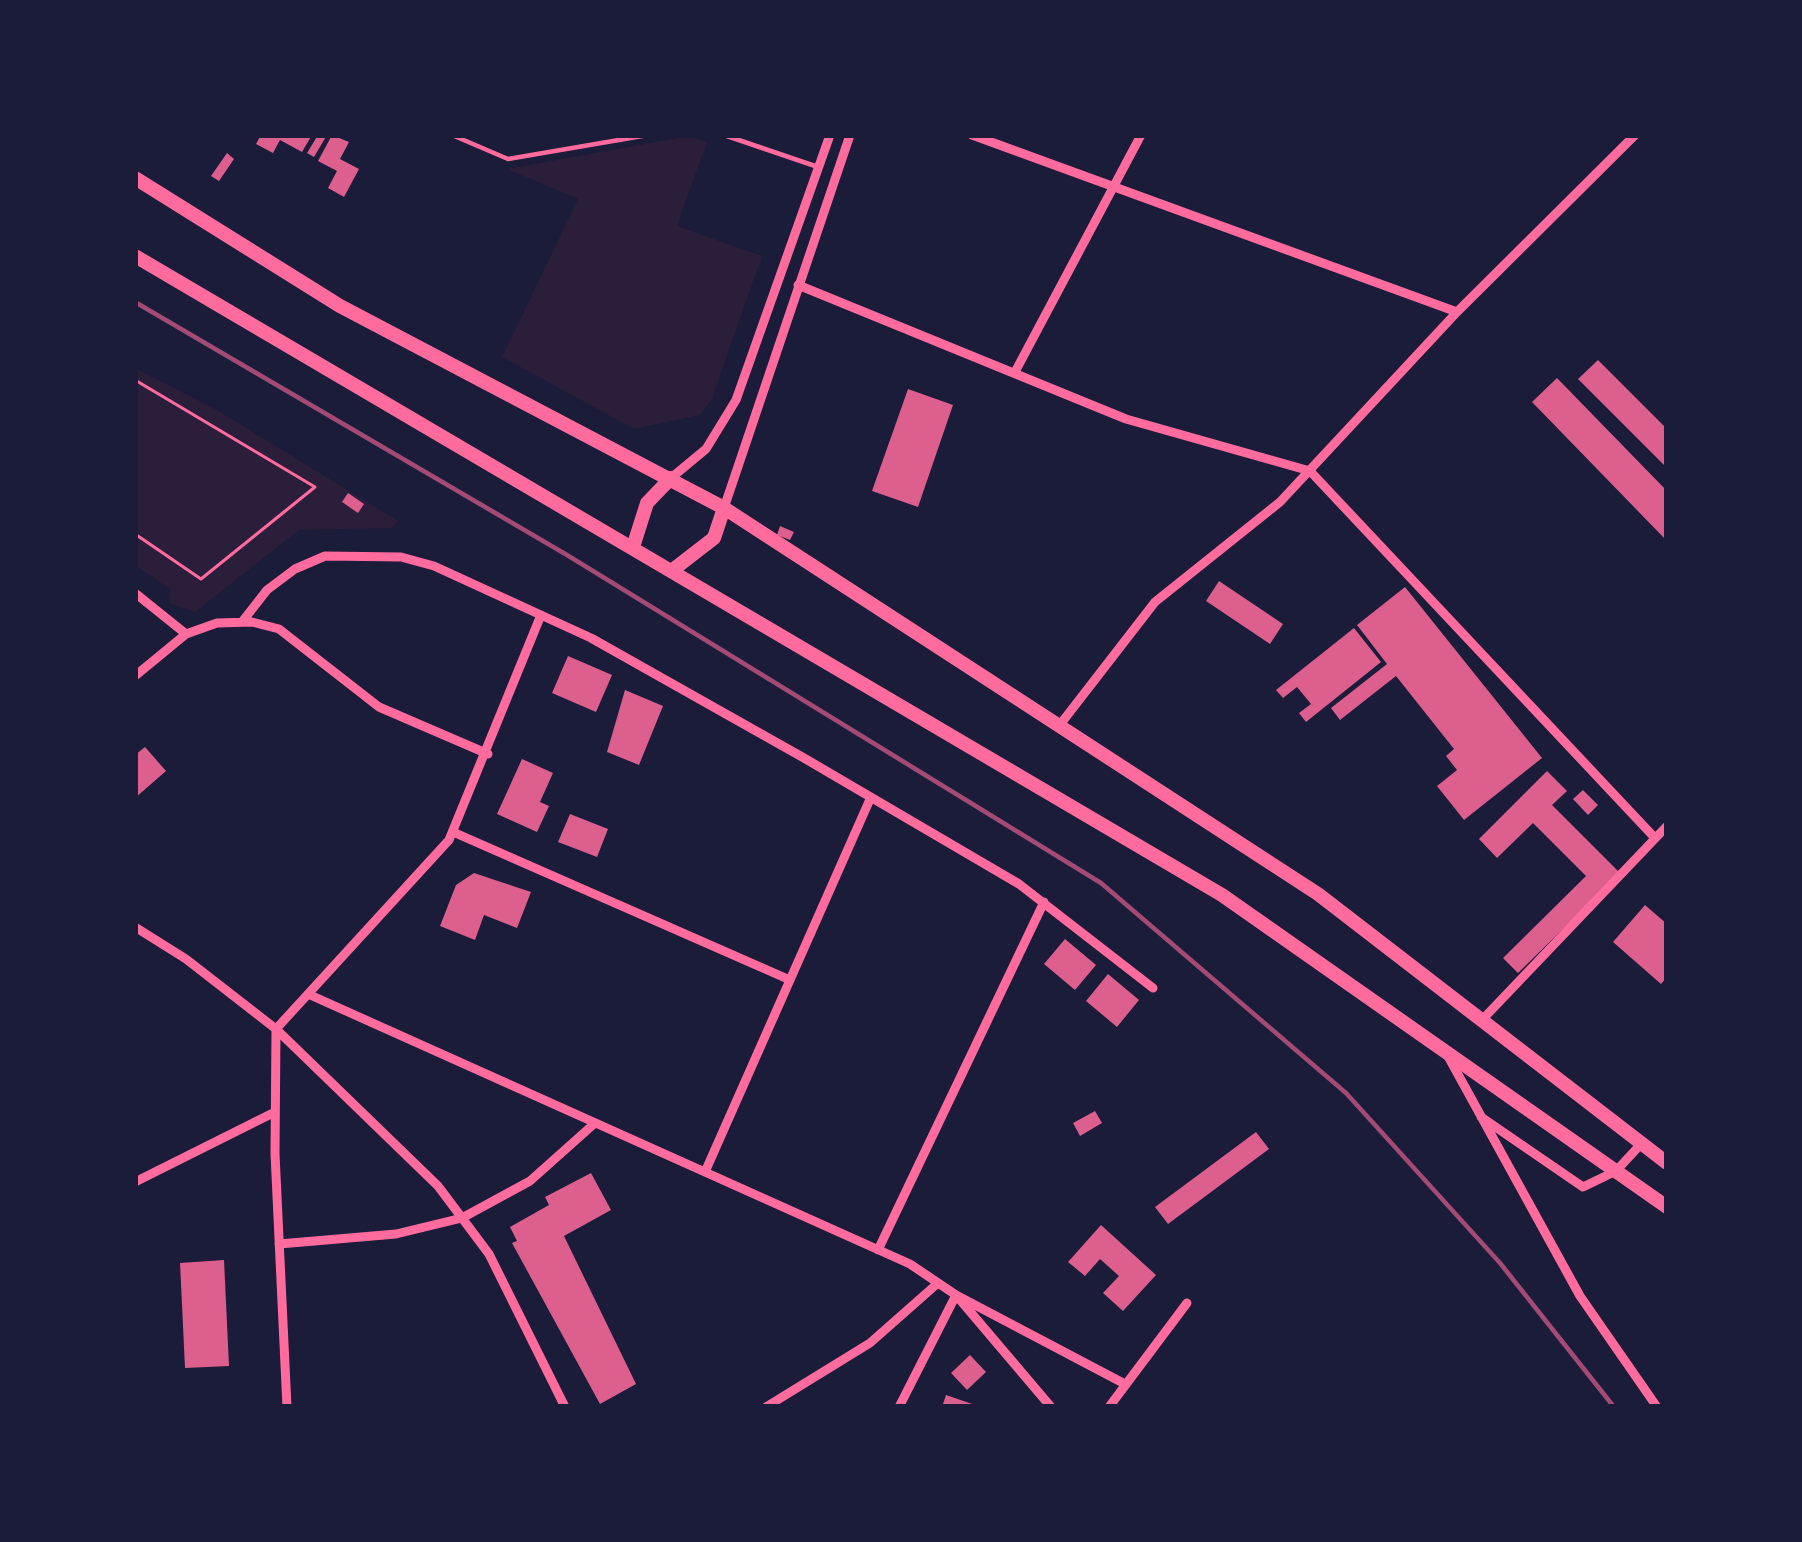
<!DOCTYPE html>
<html>
<head>
<meta charset="utf-8">
<style>
	body { margin:0 }
	#map { position:relative; width:1802px; height:1542px; overflow:hidden; background:#1b1b3a; font-family:Mulish,sans-serif }
	canvas { display:block }
	.frame { position:absolute; inset:0; border:138px solid #1b1b3a; pointer-events:none }
</style>
</head>
<body>
<div id="map">
<canvas width="1802" height="1542"></canvas>
<div class="frame"></div>
</div>
<script>
const g = document.querySelector('canvas').getContext('2d');
g.lineJoin = 'round';
function fillPath(path, color) {
  g.fillStyle = color;
  g.fill(path, 'evenodd');
}
function shape(rows) {
  const path = new Path2D();
  for (const r of rows) {
    path.moveTo(r[0], r[1]);
    for (let i = 2; i < r.length; i += 2) path.lineTo(r[i], r[i + 1]);
  }
  return path;
}
function trace(path, color, width, dash) {
  g.strokeStyle = color;
  g.lineWidth = width;
  g.lineCap = dash ? 'butt' : 'round';
  g.setLineDash(dash || []);
  g.stroke(path);
}
fillPath(shape([
	[689,136,707,142,677,226,762,256,711,401,700,415,634,429,502,357,578,199,507,169],
	[135,368,217,410,398,521,392,528,299,530,195,612,169,603,171,590,135,565]
]), '#2a1e3b');
fillPath(shape([
	[261,135,312,135,302,152,280,140,273,153,256,144],
	[318,135,327,135,314,157,307,153],
	[332,135,349,142,340,159,359,169,344,197,328,188,337,171,318,161],
	[227,153,234,159,219,181,211,176],
	[1598,360,1667,429,1667,468,1578,379],
	[1557,378,1667,491,1667,541,1532,402],
	[908,389,953,405,918,507,872,491],
	[348,493,364,504,358,513,342,502],
	[780,526,794,532,790,540,777,535],
	[1219,581,1283,624,1270,644,1206,601],
	[1405,587,1542,758,1464,820,1437,786,1457,770,1446,756,1454,749,1396,676,1340,720,1331,708,1387,664,1357,625],
	[1354,628,1381,662,1306,722,1299,713,1311,704,1297,687,1283,698,1276,690],
	[568,656,612,675,596,712,552,693],
	[625,690,663,706,639,765,607,752],
	[145,747,166,771,135,798,135,755],
	[522,759,553,773,540,802,549,806,537,832,497,814],
	[1547,771,1567,791,1552,805,1620,873,1518,973,1503,958,1586,876,1533,823,1497,858,1479,839],
	[1583,790,1598,805,1588,815,1573,799],
	[570,814,608,829,597,857,558,842],
	[474,873,531,892,517,928,484,915,475,940,440,926,456,885],
	[1645,905,1667,924,1667,977,1661,984,1613,942],
	[1065,939,1096,965,1075,990,1044,964],
	[1108,974,1139,1000,1117,1027,1086,1001],
	[1095,1111,1102,1123,1080,1136,1073,1123],
	[1256,1132,1269,1149,1168,1224,1155,1207],
	[591,1173,611,1210,564,1236,636,1384,600,1404,512,1243,517,1241,510,1227,549,1205,545,1197],
	[1101,1225,1156,1275,1123,1311,1103,1293,1119,1276,1100,1259,1085,1276,1068,1262],
	[224,1260,229,1366,185,1368,180,1263],
	[970,1355,986,1372,967,1390,951,1373],
	[946,1395,978,1406,978,1407,942,1407]
]), '#dd5f8e');
trace(shape([
	[135,380,315,487,201,579,135,534]
]), '#ff6b9d', 3);
trace(shape([
	[452,135,508,159,648,135],
	[724,135,815,166]
]), '#ff6b9d', 4.5);
trace(shape([
	[972,135,1457,312],
	[798,285,1126,419,1310,471,1655,838],
	[1015,372,1141,135],
	[671,478,706,449,736,400,830,135],
	[724,508,850,135],
	[135,593,186,634,217,623,252,622,279,629,379,707,488,754],
	[242,622,267,590,295,569,325,556,401,557,434,566,591,638,804,758,1019,884,1153,988],
	[135,676,186,634],
	[1059,726,1155,602,1280,502,1457,312,1635,135],
	[453,832,790,980],
	[135,927,186,959,276,1029,438,1186,489,1254,565,1407],
	[308,994,910,1264,956,1295,1125,1384],
	[1481,1021,1667,826],
	[1449,1058,1580,1296,1657,1407],
	[1481,1117,1583,1187,1616,1171,1641,1144],
	[705,1172,871,797],
	[135,1182,275,1112],
	[279,1244,396,1234,462,1218,530,1181,595,1123],
	[878,1250,1044,902],
	[287,1407,275,1154,276,1029,449,840,541,615],
	[766,1407,870,1343,938,1283],
	[899,1407,956,1295,1051,1407],
	[1109,1407,1187,1303]
]), '#ff6b9d', 9);
trace(shape([
	[135,178,340,306,724,508,1318,894,1667,1163],
	[135,256,1222,895,1667,1207],
	[634,544,647,503,671,478],
	[674,569,714,538,724,508]
]), '#ff6b9d', 14);
trace(shape([
	[135,302,567,555,1101,883,1346,1093,1500,1263,1614,1407]
]), '#a44b75', 4.5);
</script>
</body>
</html>
